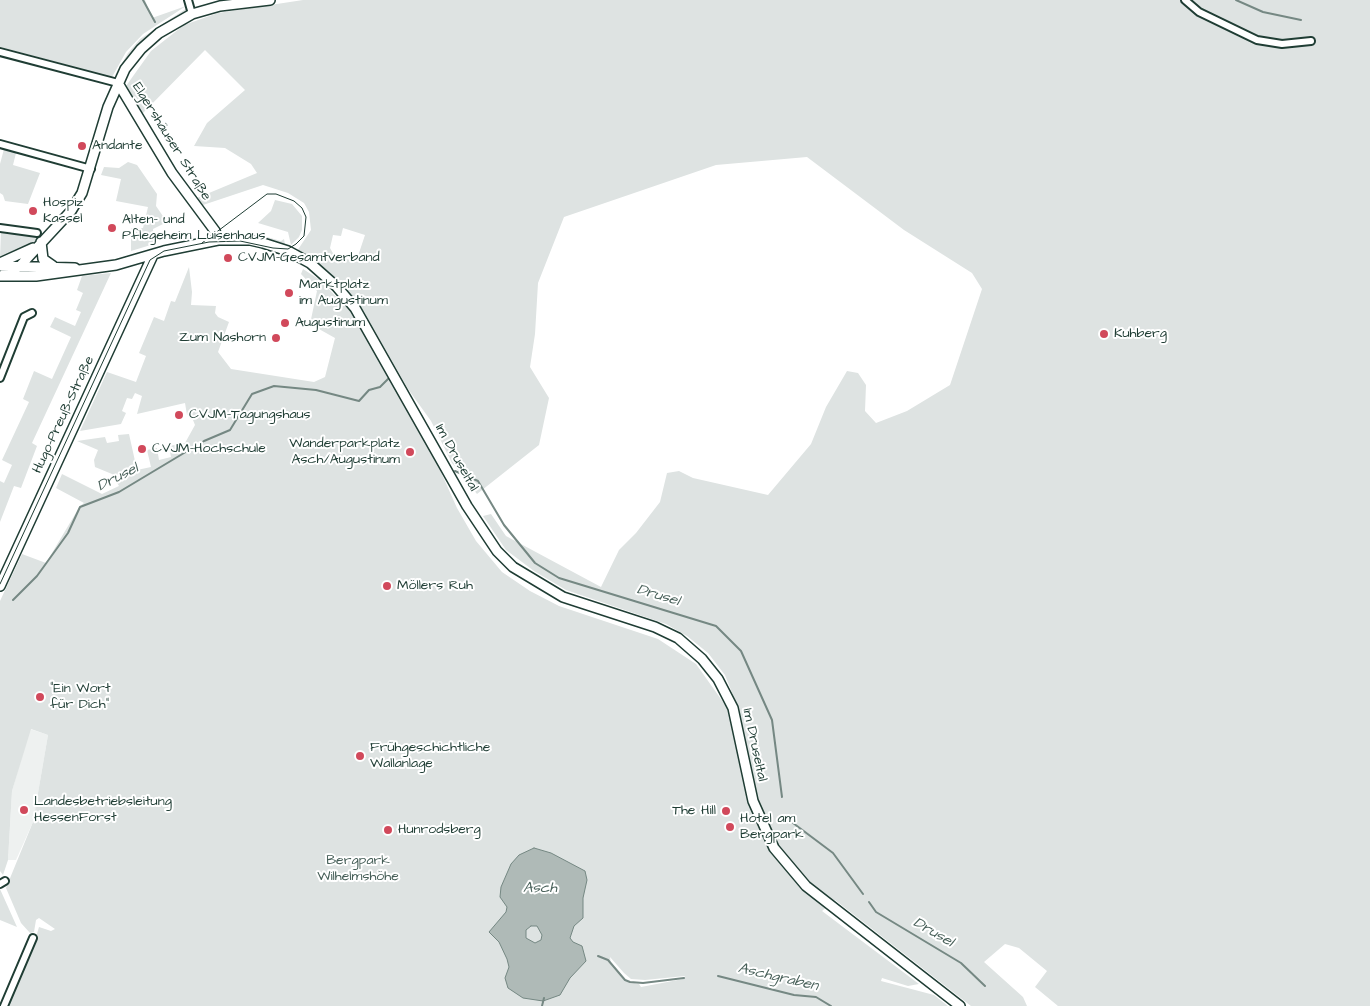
<!DOCTYPE html>
<html>
<head>
<meta charset="utf-8">
<style>
	body { margin:0 }
	canvas { display:block; background:#fff }
</style>
</head>
<body>
<canvas width="1370" height="1006"></canvas>
<script>
const g = document.querySelector('canvas').getContext('2d');
g.lineJoin = 'round';
function fillPath(path, color) {
  g.fillStyle = color;
  g.fill(path, 'evenodd');
}
function shape(rows) {
  const path = new Path2D();
  for (const r of rows) {
    path.moveTo(r[0], r[1]);
    for (let i = 2; i < r.length; i += 2) path.lineTo(r[i], r[i + 1]);
  }
  return path;
}
function trace(path, color, width, dash) {
  g.strokeStyle = color;
  g.lineWidth = width;
  g.lineCap = dash ? 'butt' : 'round';
  g.setLineDash(dash || []);
  g.stroke(path);
}
function drawText(font, color, halo, rows, align = 'center') {
  g.font = font + ' "Architects Daughter",sans-serif';
  g.lineWidth = 4;
  g.setLineDash([]);
  g.textBaseline = 'middle';
  g.strokeStyle = halo;
  g.fillStyle = color;
  for (const [text, x, y, turn = 0] of rows) {
    g.save();
    g.translate(x, y);
    g.rotate((+turn || 0) * Math.PI / 180);
    g.textAlign = isNaN(turn) ? turn : align;
    if (halo) g.strokeText(text, 0, 0);
    g.fillText(text, 0, 0);
    g.restore();
  }
}
fillPath(shape([
	[30,729,48,735,33,822,16,860,8,860,12,791]
]), '#eef1f0');
fillPath(shape([
	[0,0,145,0,152,18,186,6,143,34,126,52,112,77,0,47],
	[303,0,1370,0,1370,1006,1058,1006,1035,987,1047,971,1019,948,1005,944,984,962,1023,997,1027,1006,971,1006,835,900,822,911,919,984,908,986,882,978,881,981,934,995,948,1006,1,1006,28,940,36,937,39,927,51,931,55,929,39,918,36,920,34,932,30,933,21,923,6,888,33,822,48,735,31,729,12,791,8,860,3,875,0,871,0,601,22,554,46,563,80,506,84,503,56,488,62,474,102,494,119,486,112,474,95,467,94,460,98,450,77,441,105,437,107,443,119,441,118,435,129,434,137,470,151,467,147,450,157,448,159,460,171,457,169,446,185,443,195,425,191,415,187,415,185,403,137,414,142,396,135,393,132,399,127,398,122,411,126,413,121,424,80,431,107,372,136,382,146,356,139,353,154,317,164,321,171,301,175,302,189,267,192,292,191,305,216,306,215,313,218,317,229,322,218,352,231,369,314,382,325,377,335,338,310,324,317,291,301,274,303,269,320,280,350,311,365,334,440,470,457,508,476,541,502,572,530,591,559,606,658,639,696,664,728,709,737,705,725,675,708,653,687,636,666,624,566,590,534,571,506,550,483,516,491,514,506,536,601,587,619,550,636,533,660,502,667,473,679,471,693,478,768,495,811,444,826,407,847,371,858,373,866,385,865,411,876,423,907,411,950,385,982,289,972,273,904,230,807,157,716,165,564,217,538,283,535,334,530,367,549,398,539,445,477,494,452,463,431,421,408,389,359,303,326,271,297,251,311,230,309,212,304,203,288,193,263,185,203,205,197,198,257,173,251,164,225,148,194,146,207,123,245,90,205,50,142,114,126,86,151,51,184,25,218,13],
	[343,228,365,235,356,262,334,255,330,248,333,235,341,236],
	[610,957,624,973,631,979,645,980,685,976,683,979,641,987,639,984,625,981,611,965],
	[187,8,185,12,161,26,142,41,114,77,128,53,140,39],
	[4,149,16,153,13,165,40,173,28,204,5,201,3,195,0,193,0,164],
	[128,162,137,165,157,194,156,206,167,222,153,229,154,244,131,251,131,228,143,228,148,207,116,201,121,179,101,175,104,167,119,168],
	[275,200,292,204,302,216,302,230,299,237,291,245,288,232,258,223,271,211],
	[1,231,36,235,39,238,30,245,0,258],
	[249,232,281,241,284,239,285,245,247,235],
	[111,273,32,443,37,446,21,488,14,486,0,522,0,481,4,483,12,465,2,460,29,402,23,399,34,371,52,379,71,337,50,327,55,317,75,326,81,312,76,310,83,293,77,290,82,276],
	[0,889,17,927,0,920]
]), '#dee3e2');
const water = shape([
	[534,848,551,853,585,871,587,880,583,898,583,918,574,926,570,938,573,942,582,946,586,961,570,978,560,995,543,1001,523,998,508,988,505,978,509,967,507,959,499,942,489,932,506,912,507,907,500,897,501,887,511,864,519,855,534,848],
	[531,926,537,926,542,935,541,940,535,943,526,938,526,930,531,926]
]);
fillPath(water, '#afbab7');
trace(water, '#758883', 1);
trace(shape([
	[143,0,155,22],
	[1236,0,1263,12,1301,20],
	[455,471,478,481,504,525,535,563,559,578,716,626,741,651,772,720,782,797],
	[13,600,37,576,68,533,80,507,119,492,204,441,230,430,252,394,274,386,316,390,359,401,369,390,380,387,389,378],
	[785,817,833,853,863,894],
	[869,902,876,912,961,963,985,986],
	[598,956,608,960,625,980,630,982,643,983,684,978],
	[718,976,794,995,816,997,831,1006],
	[542,1006,544,998]
]), '#758883', 2);
const street = shape([
	[188,0,192,14],
	[1185,0,1199,12,1257,40,1282,44,1311,41],
	[0,52,118,83],
	[0,144,91,169],
	[0,228,37,233],
	[0,378,24,317,32,313],
	[0,884,5,881],
	[4,1006,33,938]
]);
const secondary = shape([
	[118,83,172,173,215,231,218,240],
	[41,242,43,259,53,266],
	[0,263,33,248],
	[0,266,75,268],
	[3,275,20,266,71,211,82,193,108,107,125,69,141,49,159,33,192,14,220,6,270,0],
	[0,276,36,276,116,265,164,251,218,240,250,240,263,243,288,251,310,263,337,287,355,308,467,506,497,551,513,567,563,597,655,627,678,638,702,659,718,679,733,708,753,801,774,848,806,886,960,1006],
	[0,586,153,255]
]);
trace(street, '#1f3d34', 10);
trace(secondary, '#1f3d34', 12);
trace(street, '#fff', 6);
trace(secondary, '#fff', 9);
trace(shape([
	[0,584,150,260,164,251,209,242,240,241,273,248,288,249,296,244,304,236,306,217,302,208,294,201,276,194,267,194,202,243]
]), '#1f3d34', 1);
for (const [x, y, r, color] of [
	[82,146,5,"#d1495b"],
	[33,211,5,"#d1495b"],
	[112,228,5,"#d1495b"],
	[228,258,5,"#d1495b"],
	[289,293,5,"#d1495b"],
	[285,323,5,"#d1495b"],
	[1104,334,5,"#d1495b"],
	[276,338,5,"#d1495b"],
	[179,415,5,"#d1495b"],
	[142,449,5,"#d1495b"],
	[410,452,5,"#d1495b"],
	[387,586,5,"#d1495b"],
	[40,697,5,"#d1495b"],
	[360,756,5,"#d1495b"],
	[24,810,5,"#d1495b"],
	[726,811,5,"#d1495b"],
	[730,827,5,"#d1495b"],
	[388,830,5,"#d1495b"]
]) {
  const dot = new Path2D();
  dot.arc(x, y, r, 0, 2 * Math.PI);
  g.fillStyle = color;
  g.fill(dot);
  trace(dot, '#fff', 2);
}
drawText('14px', '#1f3d34', '#fff', [
	["Elgershäuser Straße",171,142,58],
	["Hugo-Preuß-Straße",64,415,-65],
	["Im Druseltal",456,458,61],
	["Im Druseltal",754,745,78]
]);
drawText('14px', '#1f3d34', '#fff', [
	["Andante",92,146],
	["Hospiz",43,203],
	["Kassel",43,219],
	["Alten- und",122,220],
	["Pflegeheim Luisenhaus",122,236],
	["CVJM-Gesamtverband",238,258],
	["Marktplatz",299,285],
	["im Augustinum",299,301],
	["Augustinum",295,323],
	["Kuhberg",1114,334],
	["Zum Nashorn",266,338,"right"],
	["CVJM-Tagungshaus",189,415],
	["Wanderparkplatz",400,444,"right"],
	["Asch/Augustinum",400,460,"right"],
	["CVJM-Hochschule",152,449],
	["Möllers Ruh",397,586],
	["\"Ein Wort",50,689],
	["für Dich\"",50,705],
	["Frühgeschichtliche",370,748],
	["Wallanlage",370,764],
	["Landesbetriebsleitung",34,802],
	["HessenForst",34,818],
	["The Hill",716,811,"right"],
	["Hotel am",740,819],
	["Bergpark",740,835],
	["Hunrodsberg",398,830]
], 'left');
drawText('14px', '#455e57', '#fff', [
	["Bergpark",358,861],
	["Wilhelmshöhe",358,877]
]);
drawText('italic 15px', '#4a625b', '#fff', [
	["Drusel",118,478,-27],
	["Drusel",658,596,17],
	["Asch",540,889],
	["Drusel",933,933,30],
	["Aschgraben",778,978,13]
]);
</script>
</body>
</html>
